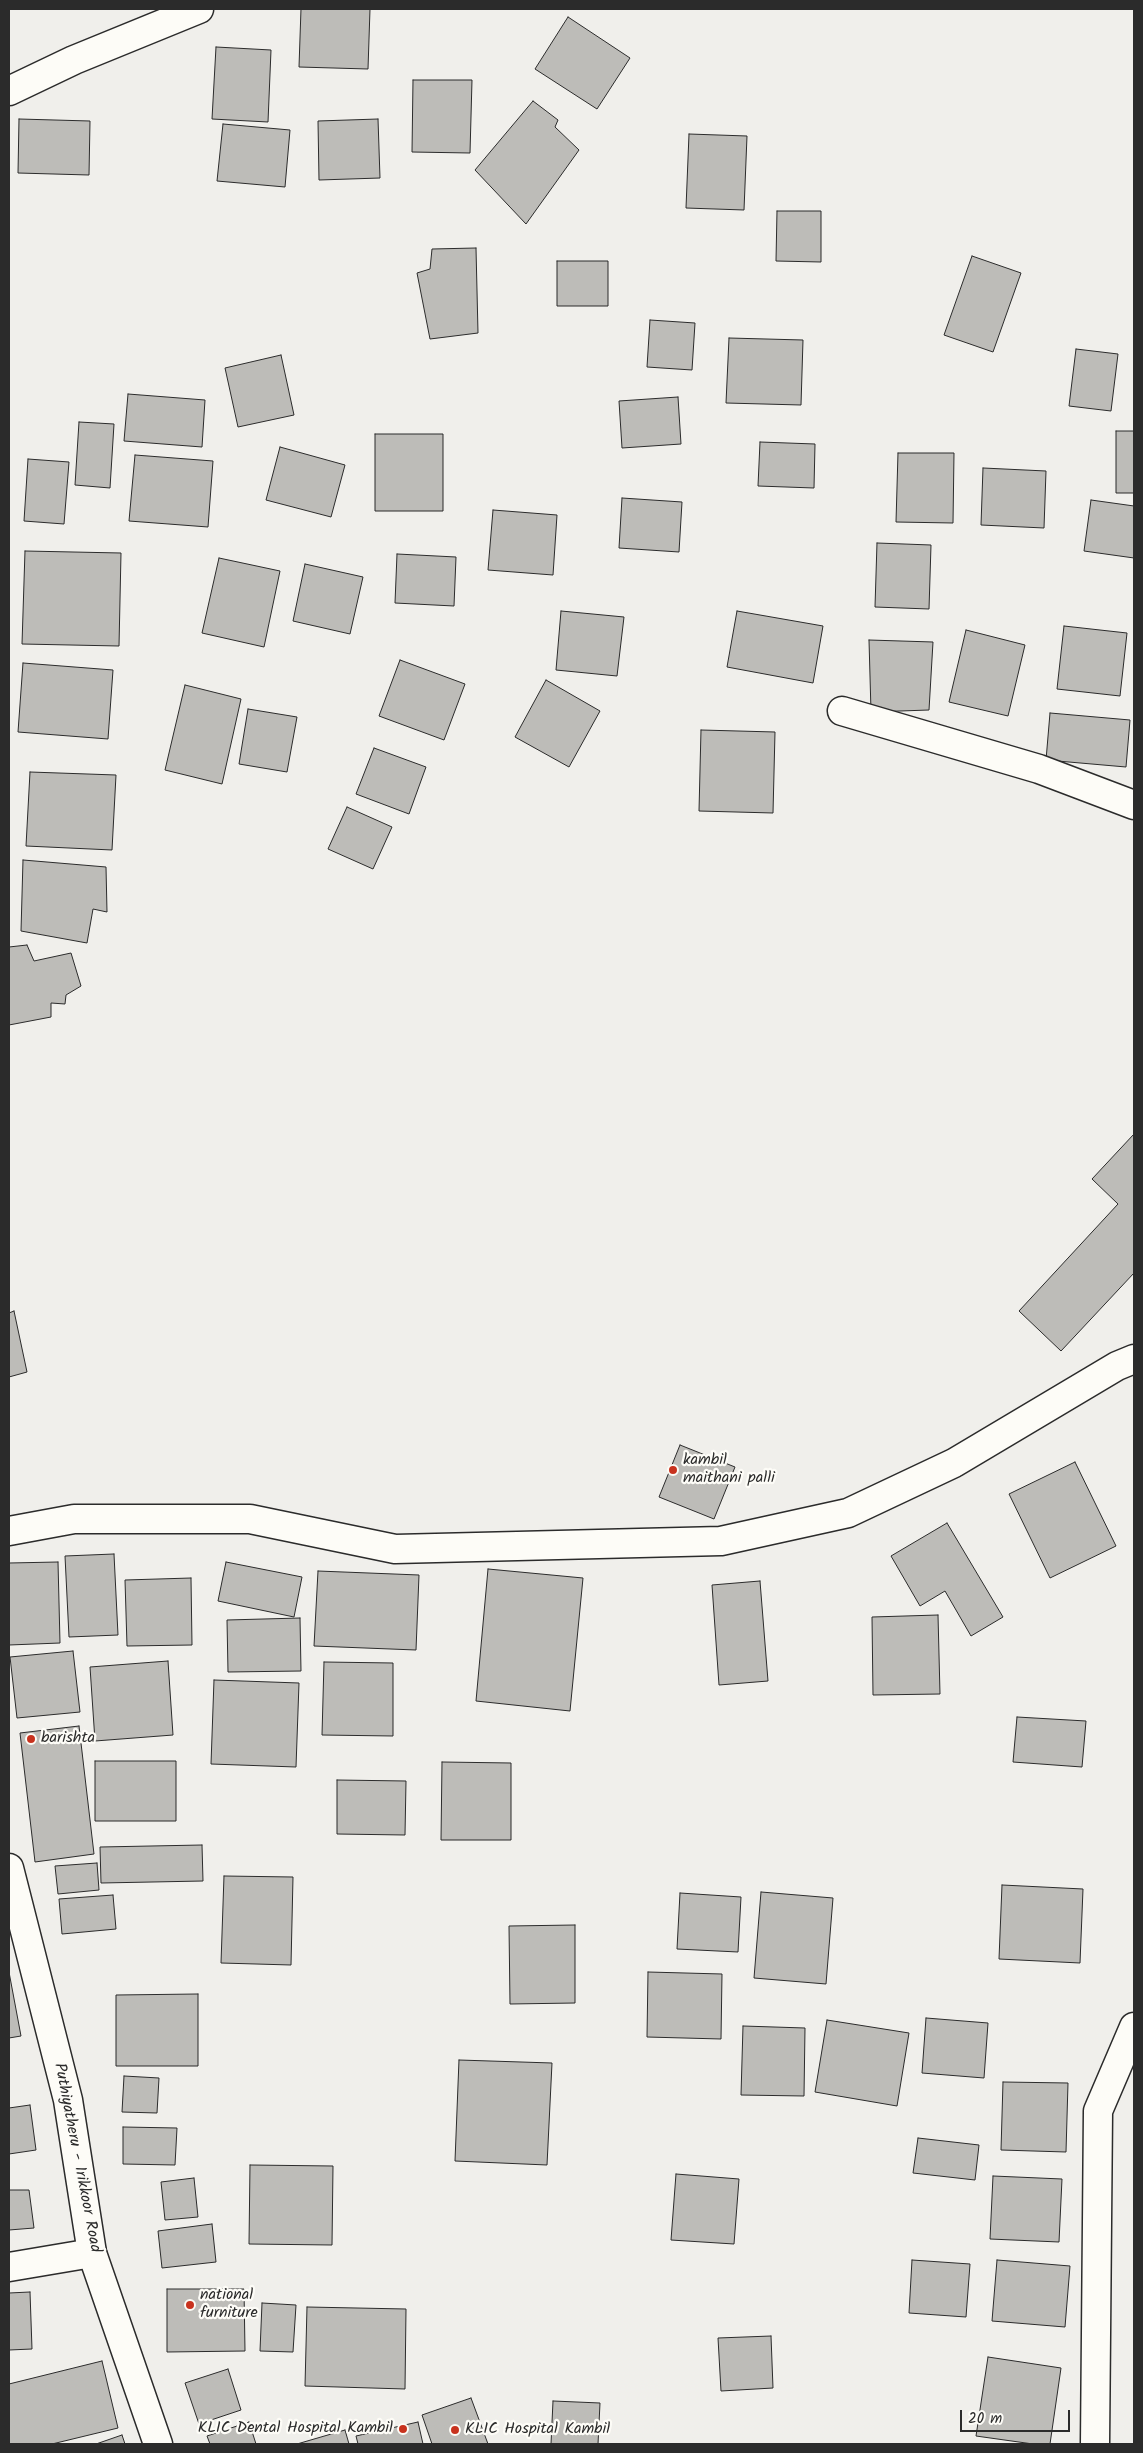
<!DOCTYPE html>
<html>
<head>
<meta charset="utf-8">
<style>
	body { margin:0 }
	#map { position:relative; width:1143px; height:2453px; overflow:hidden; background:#f0efeb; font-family:Kalam,sans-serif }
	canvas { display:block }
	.frame { position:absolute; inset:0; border:10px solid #2b2b2b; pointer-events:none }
	.scale { position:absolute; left:960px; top:2410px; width:110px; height:22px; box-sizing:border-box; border:2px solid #2b2b2b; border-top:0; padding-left:6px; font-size:15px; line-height:18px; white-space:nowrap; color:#2b2b2b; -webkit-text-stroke:4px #fdfcf7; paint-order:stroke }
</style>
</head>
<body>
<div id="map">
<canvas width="1143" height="2453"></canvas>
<div class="frame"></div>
<div class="scale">20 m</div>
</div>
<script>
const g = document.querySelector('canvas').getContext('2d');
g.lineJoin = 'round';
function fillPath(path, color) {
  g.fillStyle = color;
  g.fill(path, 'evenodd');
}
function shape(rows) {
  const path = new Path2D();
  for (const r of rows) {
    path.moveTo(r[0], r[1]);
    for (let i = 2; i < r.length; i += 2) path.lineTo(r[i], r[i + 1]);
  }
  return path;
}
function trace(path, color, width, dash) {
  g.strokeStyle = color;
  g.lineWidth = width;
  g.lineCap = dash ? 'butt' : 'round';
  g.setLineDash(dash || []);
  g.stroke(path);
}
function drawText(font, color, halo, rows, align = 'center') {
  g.font = font + ' Kalam,sans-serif';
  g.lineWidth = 4.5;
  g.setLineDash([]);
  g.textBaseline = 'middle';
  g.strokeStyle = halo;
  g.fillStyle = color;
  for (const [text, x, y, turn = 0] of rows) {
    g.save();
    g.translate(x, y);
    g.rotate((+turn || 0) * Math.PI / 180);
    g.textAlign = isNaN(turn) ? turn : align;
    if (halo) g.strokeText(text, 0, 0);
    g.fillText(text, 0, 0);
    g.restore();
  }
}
const building = shape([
	[301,9,370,9,368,69,299,67,301,9],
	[568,17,630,58,597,109,535,69,568,17],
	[216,47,271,50,268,122,212,119,216,47],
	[413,80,472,80,470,153,412,152,413,80],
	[533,101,558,120,555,127,579,150,526,224,475,170,533,101],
	[19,119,90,121,89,175,18,173,19,119],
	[378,119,380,178,319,180,318,121,378,119],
	[223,124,290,130,285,187,217,181,223,124],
	[689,134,747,136,744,210,686,208,689,134],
	[777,211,821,211,821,262,776,261,777,211],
	[476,248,478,333,430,339,417,273,430,269,432,249,476,248],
	[972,256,1021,273,993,352,944,335,972,256],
	[557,261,608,261,608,306,557,306,557,261],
	[650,320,695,323,692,370,647,367,650,320],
	[729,338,803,340,801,405,726,403,729,338],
	[1076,349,1118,354,1111,411,1069,406,1076,349],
	[281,355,294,415,238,427,225,368,281,355],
	[128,394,205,400,202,447,124,441,128,394],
	[678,397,681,444,622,448,619,401,678,397],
	[79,422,114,424,110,488,75,485,79,422],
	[1116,431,1134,431,1134,493,1116,493,1116,431],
	[375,434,443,434,443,511,375,511,375,434],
	[760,442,815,444,814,488,758,486,760,442],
	[280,447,345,465,331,517,266,500,280,447],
	[898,453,954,453,953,523,896,522,898,453],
	[135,455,213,461,208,527,129,521,135,455],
	[28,459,69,462,64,524,24,521,28,459],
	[983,468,1046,471,1044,528,981,525,983,468],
	[622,498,682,502,679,552,619,548,622,498],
	[1091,500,1134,506,1134,558,1084,551,1091,500],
	[493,510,557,515,553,575,488,570,493,510],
	[877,543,931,545,929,609,875,607,877,543],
	[25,551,121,553,119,646,22,644,25,551],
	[397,554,456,557,454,606,395,603,397,554],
	[219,558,280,571,264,647,202,633,219,558],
	[305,564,363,577,350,634,293,621,305,564],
	[561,611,624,617,617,676,556,670,561,611],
	[737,611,823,626,813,683,727,667,737,611],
	[1064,626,1127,633,1120,696,1057,689,1064,626],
	[966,630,1025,645,1008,716,949,702,966,630],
	[869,640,933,642,929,710,871,712,869,640],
	[400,660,465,684,444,740,379,716,400,660],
	[23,663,113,670,108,739,18,732,23,663],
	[546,680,600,711,569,767,515,737,546,680],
	[185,685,241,699,222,784,165,770,185,685],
	[248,709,297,717,287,772,239,764,248,709],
	[1050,713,1130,720,1126,767,1046,760,1050,713],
	[701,730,775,732,773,813,699,811,701,730],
	[374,748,426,767,409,814,356,794,374,748],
	[30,772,116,775,112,850,26,846,30,772],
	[347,807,392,827,373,869,328,849,347,807],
	[23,860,106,867,107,912,93,909,87,943,21,931,23,860],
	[27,945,34,961,71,953,81,986,66,995,65,1004,51,1003,51,1017,9,1025,9,947,27,945],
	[1134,1134,1134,1273,1061,1351,1019,1311,1118,1204,1092,1179,1134,1134],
	[14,1311,27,1372,9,1377,9,1313,14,1311],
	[680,1445,735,1467,714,1519,659,1497,680,1445],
	[1075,1462,1116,1546,1050,1578,1009,1494,1075,1462],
	[947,1523,1003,1617,971,1636,945,1591,920,1606,891,1556,947,1523],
	[114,1554,118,1635,69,1637,65,1556,114,1554],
	[58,1562,60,1643,9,1645,9,1563,58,1562],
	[226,1562,302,1577,294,1617,218,1601,226,1562],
	[488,1569,583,1578,570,1711,476,1701,488,1569],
	[318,1571,419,1575,416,1650,314,1646,318,1571],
	[191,1578,192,1645,127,1646,125,1580,191,1578],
	[760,1581,768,1681,719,1685,712,1585,760,1581],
	[938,1615,940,1694,873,1695,872,1617,938,1615],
	[300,1618,301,1671,228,1672,227,1620,300,1618],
	[73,1651,80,1712,17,1718,10,1657,73,1651],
	[168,1661,173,1735,95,1741,90,1667,168,1661],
	[324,1662,393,1663,393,1736,322,1735,324,1662],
	[214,1680,299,1683,296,1767,211,1764,214,1680],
	[1017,1717,1086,1721,1082,1767,1013,1762,1017,1717],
	[79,1726,94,1854,35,1862,20,1733,79,1726],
	[95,1761,176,1761,176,1821,95,1821,95,1761],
	[442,1762,511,1763,511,1840,441,1840,442,1762],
	[337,1780,406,1781,405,1835,337,1834,337,1780],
	[202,1845,203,1881,101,1883,100,1847,202,1845],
	[97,1863,99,1890,58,1894,55,1866,97,1863],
	[224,1876,293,1877,291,1965,221,1963,224,1876],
	[1002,1885,1083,1889,1080,1963,999,1959,1002,1885],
	[761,1892,833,1898,826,1984,754,1978,761,1892],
	[680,1893,741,1897,738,1952,677,1949,680,1893],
	[113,1895,116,1929,62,1934,59,1899,113,1895],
	[575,1925,575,2003,510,2004,509,1926,575,1925],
	[9,1972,21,2036,9,2038,9,1972],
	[648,1972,722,1974,721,2039,647,2037,648,1972],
	[198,1994,198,2066,116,2066,116,1995,198,1994],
	[926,2018,988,2023,984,2078,922,2073,926,2018],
	[827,2020,909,2033,897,2106,815,2092,827,2020],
	[743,2026,805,2028,804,2096,741,2095,743,2026],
	[459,2060,552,2063,547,2165,455,2161,459,2060],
	[124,2076,159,2078,157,2113,122,2112,124,2076],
	[1003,2082,1068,2083,1066,2152,1001,2150,1003,2082],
	[30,2105,36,2150,9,2154,9,2108,30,2105],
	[123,2127,177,2128,175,2165,123,2164,123,2127],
	[918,2138,979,2145,975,2180,913,2173,918,2138],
	[250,2165,333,2166,332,2245,249,2244,250,2165],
	[676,2174,739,2179,734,2244,671,2240,676,2174],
	[993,2176,1062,2179,1059,2242,990,2239,993,2176],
	[194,2178,198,2217,165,2220,161,2182,194,2178],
	[9,2190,29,2190,34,2228,9,2230,9,2190],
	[212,2224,216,2262,162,2268,158,2231,212,2224],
	[912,2260,970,2264,966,2317,909,2313,912,2260],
	[997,2260,1070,2266,1065,2327,992,2321,997,2260],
	[167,2289,244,2289,245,2351,167,2352,167,2289],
	[30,2292,32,2349,9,2350,9,2293,30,2292],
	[262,2303,296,2305,293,2352,260,2351,262,2303],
	[307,2307,406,2309,405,2389,305,2386,307,2307],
	[771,2336,773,2388,721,2391,718,2338,771,2336],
	[988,2357,1061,2368,1050,2444,1033,2444,976,2436,988,2357],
	[102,2361,118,2428,52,2444,9,2444,9,2384,102,2361],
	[228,2369,241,2410,199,2424,185,2383,228,2369],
	[471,2398,488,2444,432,2444,422,2415,471,2398],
	[553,2401,600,2403,598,2444,551,2444,553,2401],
	[249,2422,256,2444,210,2444,207,2436,249,2422],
	[418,2422,423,2444,358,2444,356,2436,418,2422],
	[345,2430,349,2444,297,2444,345,2430],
	[122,2435,125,2444,96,2444,122,2435]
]);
fillPath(building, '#bdbcb8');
trace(building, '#2b2b2b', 1);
const street = shape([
	[9,91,74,60,199,9],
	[842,711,1039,769,1134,805],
	[9,1531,74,1519,250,1519,395,1549,721,1541,848,1513,954,1463,1117,1366,1134,1359],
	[9,2267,92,2253],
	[1095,2444,1098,2111,1134,2027]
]);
const secondary = shape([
	[9,1868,68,2100,92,2253,158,2444]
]);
trace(street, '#2b2b2b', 31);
trace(secondary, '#2b2b2b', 31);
trace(street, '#fdfcf7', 28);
trace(secondary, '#fdfcf7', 28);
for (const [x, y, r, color] of [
	[673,1470,5,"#c8321e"],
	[31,1739,5,"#c8321e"],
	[190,2305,5,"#c8321e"],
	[403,2429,5,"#c8321e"],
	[455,2430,5,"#c8321e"]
]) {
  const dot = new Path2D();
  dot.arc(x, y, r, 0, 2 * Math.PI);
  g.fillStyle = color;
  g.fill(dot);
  trace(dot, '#fdfcf7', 2);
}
drawText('16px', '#2b2b2b', '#fdfcf7', [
	["kambil",683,1461],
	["maithani palli",683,1479],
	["barishta",41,1739],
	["national",200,2296],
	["furniture",200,2314],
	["KLIC Dental Hospital Kambil",393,2429,"right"],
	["KLIC Hospital Kambil",465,2430]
], 'left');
drawText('16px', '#2b2b2b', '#fdfcf7', [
	["Puthiyatheru - Irikkoor Road",76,2158,79]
]);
</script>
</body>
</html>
